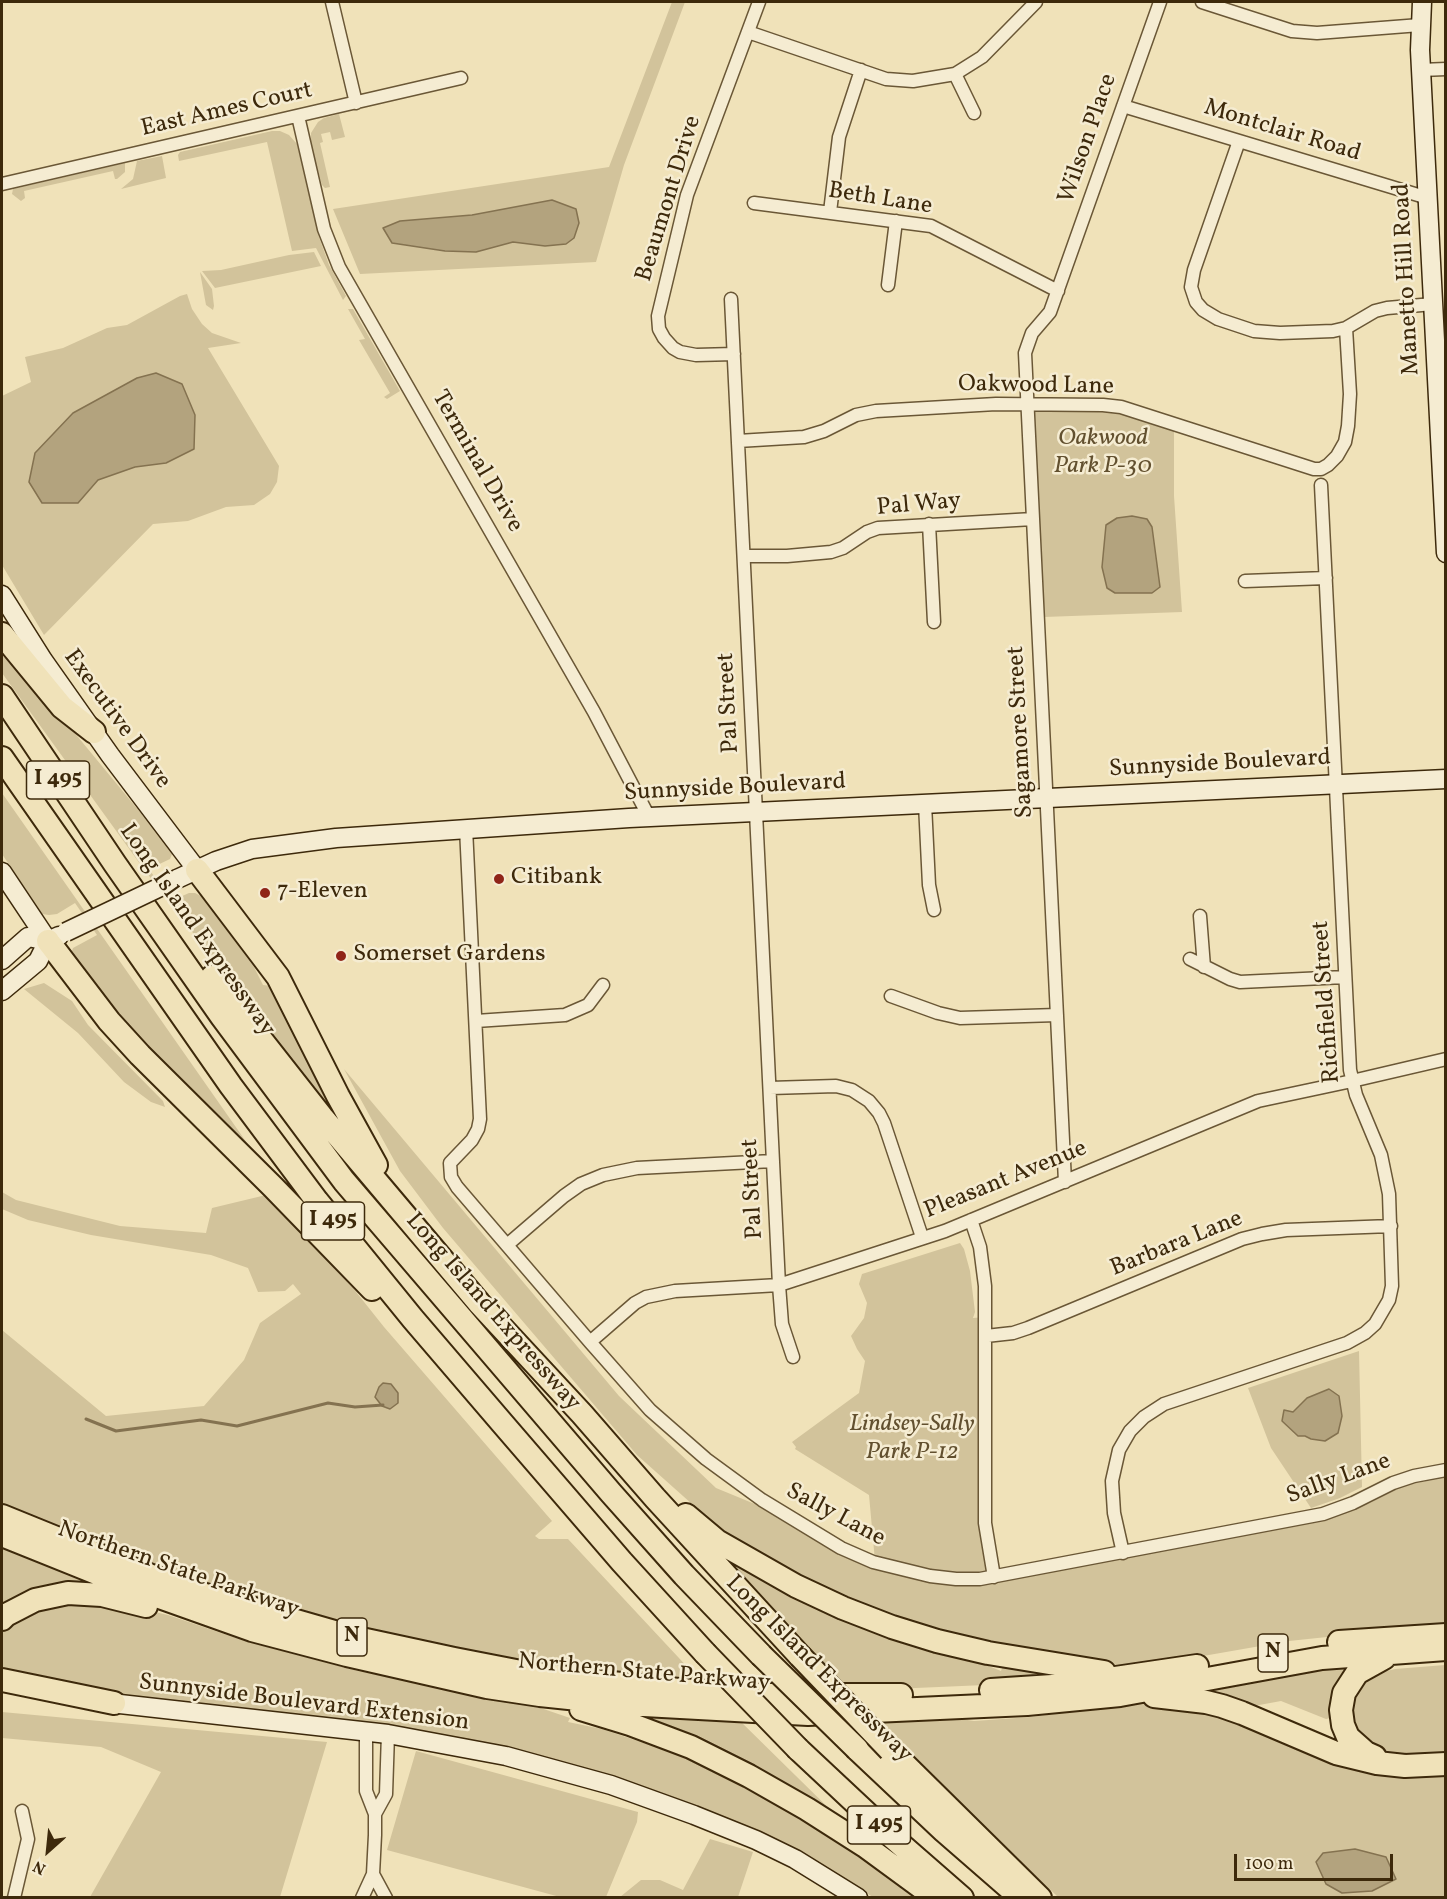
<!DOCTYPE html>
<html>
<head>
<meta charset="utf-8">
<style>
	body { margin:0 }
	#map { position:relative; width:1447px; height:1899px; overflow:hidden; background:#f0e2b9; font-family:Vollkorn,serif }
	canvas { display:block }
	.frame { position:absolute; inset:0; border:3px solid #3d290b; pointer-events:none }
	.north { position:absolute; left:18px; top:1821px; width:60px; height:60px; -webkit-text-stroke:4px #f5ecd2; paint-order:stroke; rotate:207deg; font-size:16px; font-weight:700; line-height:24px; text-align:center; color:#3d290b }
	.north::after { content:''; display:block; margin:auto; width:21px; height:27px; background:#3d290b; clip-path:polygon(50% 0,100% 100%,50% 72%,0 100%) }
	.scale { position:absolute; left:1234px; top:1854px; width:159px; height:27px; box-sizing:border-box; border:3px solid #3d290b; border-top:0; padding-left:8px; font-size:18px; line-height:21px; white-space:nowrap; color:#3d290b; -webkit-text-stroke:4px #f5ecd2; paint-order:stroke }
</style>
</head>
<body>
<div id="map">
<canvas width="1447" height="1899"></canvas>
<div class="frame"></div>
<div class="north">N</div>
<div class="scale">100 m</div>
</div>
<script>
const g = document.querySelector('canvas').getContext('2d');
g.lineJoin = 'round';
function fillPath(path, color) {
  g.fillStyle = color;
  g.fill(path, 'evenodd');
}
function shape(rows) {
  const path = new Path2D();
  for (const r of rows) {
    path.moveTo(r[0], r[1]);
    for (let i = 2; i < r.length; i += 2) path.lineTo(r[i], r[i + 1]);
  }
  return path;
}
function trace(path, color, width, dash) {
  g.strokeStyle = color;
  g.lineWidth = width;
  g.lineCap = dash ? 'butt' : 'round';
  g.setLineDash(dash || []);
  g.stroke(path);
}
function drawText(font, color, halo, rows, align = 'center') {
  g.font = font + ' Vollkorn,serif';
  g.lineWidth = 5;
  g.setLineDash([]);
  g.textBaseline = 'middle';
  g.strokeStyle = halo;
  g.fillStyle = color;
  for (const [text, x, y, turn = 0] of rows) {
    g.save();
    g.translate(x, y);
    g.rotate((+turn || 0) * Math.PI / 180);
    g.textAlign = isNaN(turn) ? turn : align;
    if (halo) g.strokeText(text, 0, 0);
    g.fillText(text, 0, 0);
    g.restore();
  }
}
fillPath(shape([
	[672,2,685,2,624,165,596,262,360,274,333,209,609,167],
	[552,200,576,209,579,223,574,238,513,242,476,252,445,251,392,243,400,221,472,215],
	[339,114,345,137,332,140,330,132,321,134,323,142,320,143,330,187,325,188,322,185,311,145,311,133,318,122,324,118],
	[272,131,280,131,289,135,297,144,319,237,329,265,346,296,343,300,316,248,292,251,267,142,179,161,178,155,180,152],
	[162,156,166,178,121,189,133,179,137,161],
	[125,163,125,172,117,179,115,179,113,171,24,191,25,198,21,201,12,194,13,189],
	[314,252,321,266,215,288,202,271,221,270,289,255],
	[200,272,212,289,214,306,213,310,206,305],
	[187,294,192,309,202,324,212,333,241,343,208,348,279,466,277,482,270,494,254,505,226,507,188,521,153,524,44,635,2,565,2,396,31,382,25,357,63,348,107,328,127,325,180,296],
	[348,309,353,309,400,391,387,399,384,397,390,393,359,340,365,339],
	[1031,409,1120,410,1174,431,1174,496,1182,612,1044,617],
	[2,645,173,852,170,859,149,869,171,901,189,893,195,893,201,896,254,967,263,985,271,986,340,1117,337,1120,143,868,2,673],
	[2,793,254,1153,153,1055,72,962,71,954,73,948,97,935,75,903,57,914,49,915,42,914,2,854],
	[44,983,72,1001,88,1025,163,1101,165,1107,151,1102,124,1082,78,1033,24,989],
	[344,1069,619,1396,716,1488,801,1523,875,1561,869,1495,795,1449,796,1447,792,1442,859,1393,865,1361,857,1349,851,1336,864,1318,867,1303,859,1284,862,1274,960,1243,964,1249,970,1271,975,1312,973,1318,986,1317,992,1575,1370,1503,1404,1485,1445,1478,1445,1628,1384,1631,1289,1641,1186,1659,1120,1665,1079,1665,949,1641,833,1594,729,1537,637,1455,443,1228,400,1171],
	[2,1192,16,1200,120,1226,206,1233,212,1208,266,1195,341,1273,384,1327,552,1521,535,1536,539,1539,568,1539,706,1687,636,1680,388,1639,178,1580,2,1504,2,1330,106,1416,204,1406,244,1360,260,1323,301,1294,293,1284,285,1291,258,1292,248,1268,211,1255,91,1235,28,1220,2,1209],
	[1359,1351,1362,1487,1340,1498,1311,1508,1271,1448,1248,1388],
	[2,1543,94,1581,110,1592,2,1615],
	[732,1562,828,1614,875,1632,981,1663,1001,1671,1003,1665,1043,1672,1043,1680,985,1685,846,1691,730,1566],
	[69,1600,115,1603,168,1615,245,1641,358,1671,526,1703,570,1718,568,1722,602,1729,677,1754,783,1808,844,1843,920,1897,873,1897,801,1854,668,1795,519,1750,414,1730,118,1695,2,1675,2,1623],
	[1445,1665,1445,1755,1416,1757,1384,1754,1361,1746,1346,1711,1349,1691,1370,1675,1395,1669],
	[1357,1666,1331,1718,1326,1719,1281,1701,1243,1708,1233,1708,1201,1687,1280,1674],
	[1134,1704,1173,1704,1213,1709,1317,1751,1445,1768,1445,1897,1058,1897,872,1719,948,1717,974,1721,1031,1717],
	[2,1712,327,1742,280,1897,90,1897,161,1772,101,1747,2,1738],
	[627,1713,736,1717,855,1834],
	[416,1751,638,1812,637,1822,606,1897,560,1897,387,1850],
	[710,1839,753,1852,738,1897,620,1897,641,1880,660,1880,683,1890]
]), '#d2c39b');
const water = shape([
	[552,200,576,209,579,223,574,238,566,244,545,246,513,242,476,252,445,251,392,243,383,228,400,221,472,215,552,200],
	[156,373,182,384,195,415,194,449,166,463,135,467,98,480,78,503,42,503,29,482,35,453,73,413,137,378,156,373],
	[1132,516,1147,519,1152,527,1160,587,1152,593,1115,593,1107,588,1102,567,1106,525,1117,518,1132,516],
	[383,1383,391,1384,398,1393,398,1403,390,1409,382,1406,375,1397,379,1387,383,1383],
	[1329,1389,1339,1396,1342,1416,1338,1433,1325,1441,1311,1439,1305,1436,1298,1436,1282,1421,1284,1410,1293,1412,1307,1398,1329,1389],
	[1355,1849,1386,1857,1396,1879,1372,1891,1342,1893,1326,1884,1316,1862,1323,1853,1355,1849]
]);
fillPath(water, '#b3a37e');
trace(water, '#847250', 1.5);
trace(shape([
	[86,1419,116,1431,201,1420,237,1426,328,1403,355,1407,383,1405]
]), '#847250', 3);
const street = shape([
	[332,2,356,103],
	[1202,2,1292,31,1317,33,1420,25],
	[748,32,886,79,913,81,955,74,982,57,1036,2],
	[1421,70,1446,69],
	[955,74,974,113],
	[1123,106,1428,198],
	[298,116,324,229,339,267,594,712,649,817],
	[1239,141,1194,270,1191,287,1196,302,1203,310,1218,319,1254,331,1280,333,1333,331,1346,328,1375,311,1387,308,1433,304],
	[2,184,461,78],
	[754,203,931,226,1058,291],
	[830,212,839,137,861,70],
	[888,285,896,221],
	[731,299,779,1285,782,1324,793,1357],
	[734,354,696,355,680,352,673,348,664,338,659,329,658,316,687,195,759,2],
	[738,441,804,437,824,431,856,415,876,411,996,404,1103,405,1121,407,1314,469,1321,469,1328,465,1337,456,1345,442,1348,426,1350,394,1346,328],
	[929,524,934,622],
	[744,556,787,556,831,552,843,548,867,532,878,528,1033,519],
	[1245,581,1326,578],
	[925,804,929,885,934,910],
	[466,828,480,1119,478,1129,472,1140,450,1163,451,1177,457,1187,590,1342,650,1410,706,1459,762,1500,841,1548,873,1562,930,1576,956,1579,980,1579,1323,1514,1353,1503,1393,1483,1414,1476,1446,1470],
	[1200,916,1204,967],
	[1190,959,1230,979,1240,982,1345,977],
	[891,996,938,1013,960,1018,1057,1015],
	[476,1021,565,1015,588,1005,603,985],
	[770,1088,836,1086,852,1090,869,1101,879,1113,884,1123,922,1237],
	[1065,1182,1025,353,1032,333,1050,312,1160,2],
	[971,1220,980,1247,985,1286,985,1523,994,1577],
	[507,1245,564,1196,581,1184,603,1175,637,1168,773,1161],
	[986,1336,1013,1333,1028,1328,1242,1239,1262,1234,1286,1230,1391,1226],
	[590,1342,635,1303,646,1297,675,1291,779,1285,945,1231,1258,1101,1352,1081,1446,1059],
	[1123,1553,1114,1513,1112,1481,1119,1450,1130,1431,1144,1417,1164,1404,1347,1343,1365,1333,1375,1324,1389,1300,1392,1286,1389,1194,1381,1155,1356,1095,1350,1070,1321,485],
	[375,1814,386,1794,388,1734],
	[373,1874,386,1898],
	[14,1898,28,1839,22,1811],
	[362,1898,373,1874,375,1835,375,1814,366,1791,366,1731]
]);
const secondary = shape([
	[1422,2,1420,50,1446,553],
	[2,595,43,660,110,755,197,870],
	[2,872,48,941],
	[177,879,216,861,252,849,336,838,629,818,1446,779],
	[2,960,28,937,48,941],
	[2,991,38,961,48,941,59,936],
	[102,1702,388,1734,506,1756,611,1785,694,1815,756,1840,795,1859,858,1898]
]);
const highway = shape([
	[2,634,62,707,94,732],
	[2,696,115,864,222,1017,344,1181,611,1493,684,1575,761,1655],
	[2,758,231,1086,317,1201,413,1319,503,1424,622,1562,705,1653],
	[197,870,278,977,338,1096,376,1165],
	[48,941,109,1021,140,1055,273,1187,372,1289],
	[212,977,322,1117,479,1303,582,1414,655,1498,800,1656],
	[686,1515,717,1541,796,1586,843,1608,892,1627,937,1641,988,1653,1104,1672],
	[2,1516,135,1570,202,1594,352,1637,454,1659,521,1672,583,1680,679,1690,757,1695,901,1695],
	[2,1535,134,1588,252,1630,347,1655,487,1687,540,1695,626,1704,808,1714,1027,1704,1120,1695,1322,1658,1446,1649],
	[2,1619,6,1615,35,1600,68,1593,102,1595,146,1606],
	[1339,1642,1446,1635],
	[2,1680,114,1703],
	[991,1690,1068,1685,1197,1666],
	[1154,1696,1206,1702,1222,1706,1242,1713,1336,1753,1377,1763,1405,1766,1446,1764],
	[581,1709,630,1724,691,1747,749,1776,807,1809,865,1846,936,1898],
	[798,1749,891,1836,962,1898],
	[857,1749,944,1831,1021,1898],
	[890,1750,1040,1898],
	[1375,1757,1366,1753,1348,1737,1343,1725,1341,1710,1344,1693,1357,1673,1384,1658]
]);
trace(street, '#6a5736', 15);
trace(secondary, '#3d290b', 21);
trace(highway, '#3d290b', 26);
trace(street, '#f5ecd2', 12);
trace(secondary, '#f5ecd2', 18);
trace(highway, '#f0e2b9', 22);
const secondaryBridge = shape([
	[66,932,177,879]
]);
const highwayBridge = shape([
	[705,1653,798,1749],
	[761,1655,857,1749],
	[800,1656,890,1750]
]);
trace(secondaryBridge, '#3d290b', 21, []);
trace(highwayBridge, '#3d290b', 26, []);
trace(secondaryBridge, '#f5ecd2', 18);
trace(highwayBridge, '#f0e2b9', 22);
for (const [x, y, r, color] of [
	[499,879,6,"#8f2418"],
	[265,893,6,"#8f2418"],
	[341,956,6,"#8f2418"]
]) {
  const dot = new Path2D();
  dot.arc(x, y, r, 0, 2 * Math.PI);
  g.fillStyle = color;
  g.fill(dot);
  trace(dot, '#f5ecd2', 2);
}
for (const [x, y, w] of [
	[58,780,63],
	[333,1221,63],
	[352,1637,30],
	[1273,1653,30],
	[879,1825,63]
]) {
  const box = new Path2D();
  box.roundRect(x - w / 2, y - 19, w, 38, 4.5);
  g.fillStyle = '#f5ecd2';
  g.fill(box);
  trace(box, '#3d290b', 1.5);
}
drawText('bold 22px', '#3d290b', null, [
	["I 495",58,780],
	["I 495",333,1221],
	["N",352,1637],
	["N",1273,1653],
	["I 495",879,1825]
]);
drawText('24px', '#3d290b', '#f5ecd2', [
	["East Ames Court",227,111,-13],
	["Montclair Road",1282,132,17],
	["Wilson Place",1089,139,-71],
	["Beaumont Drive",670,199,-73],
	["Beth Lane",880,200,9],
	["Manetto Hill Road",1408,279,-93],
	["Oakwood Lane",1036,387,1],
	["Terminal Drive",476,462,60],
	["Pal Way",919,506,-5],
	["Pal Street",730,703,-93],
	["Executive Drive",116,720,54],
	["Sagamore Street",1022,732,-93],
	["Sunnyside Boulevard",1220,765,-3],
	["Sunnyside Boulevard",735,789,-3],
	["Long Island Expressway",196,931,55],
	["Richfield Street",1328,1002,-94],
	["Pleasant Avenue",1006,1181,-22],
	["Pal Street",754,1189,-93],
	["Barbara Lane",1177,1245,-22],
	["Long Island Expressway",492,1313,49],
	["Sally Lane",1339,1480,-20],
	["Sally Lane",835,1516,28],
	["Northern State Parkway",178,1571,19],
	["Long Island Expressway",818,1670,45],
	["Northern State Parkway",644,1674,5],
	["Sunnyside Boulevard Extension",304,1704,7]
]);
drawText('italic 24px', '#62502f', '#f5ecd2', [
	["Oakwood",1103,440],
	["Park P-30",1103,468],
	["Lindsey-Sally",912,1426],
	["Park P-12",912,1454]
]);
drawText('24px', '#3d290b', '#f5ecd2', [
	["Citibank",511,879],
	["7-Eleven",277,893],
	["Somerset Gardens",353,956]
], 'left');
</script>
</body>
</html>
